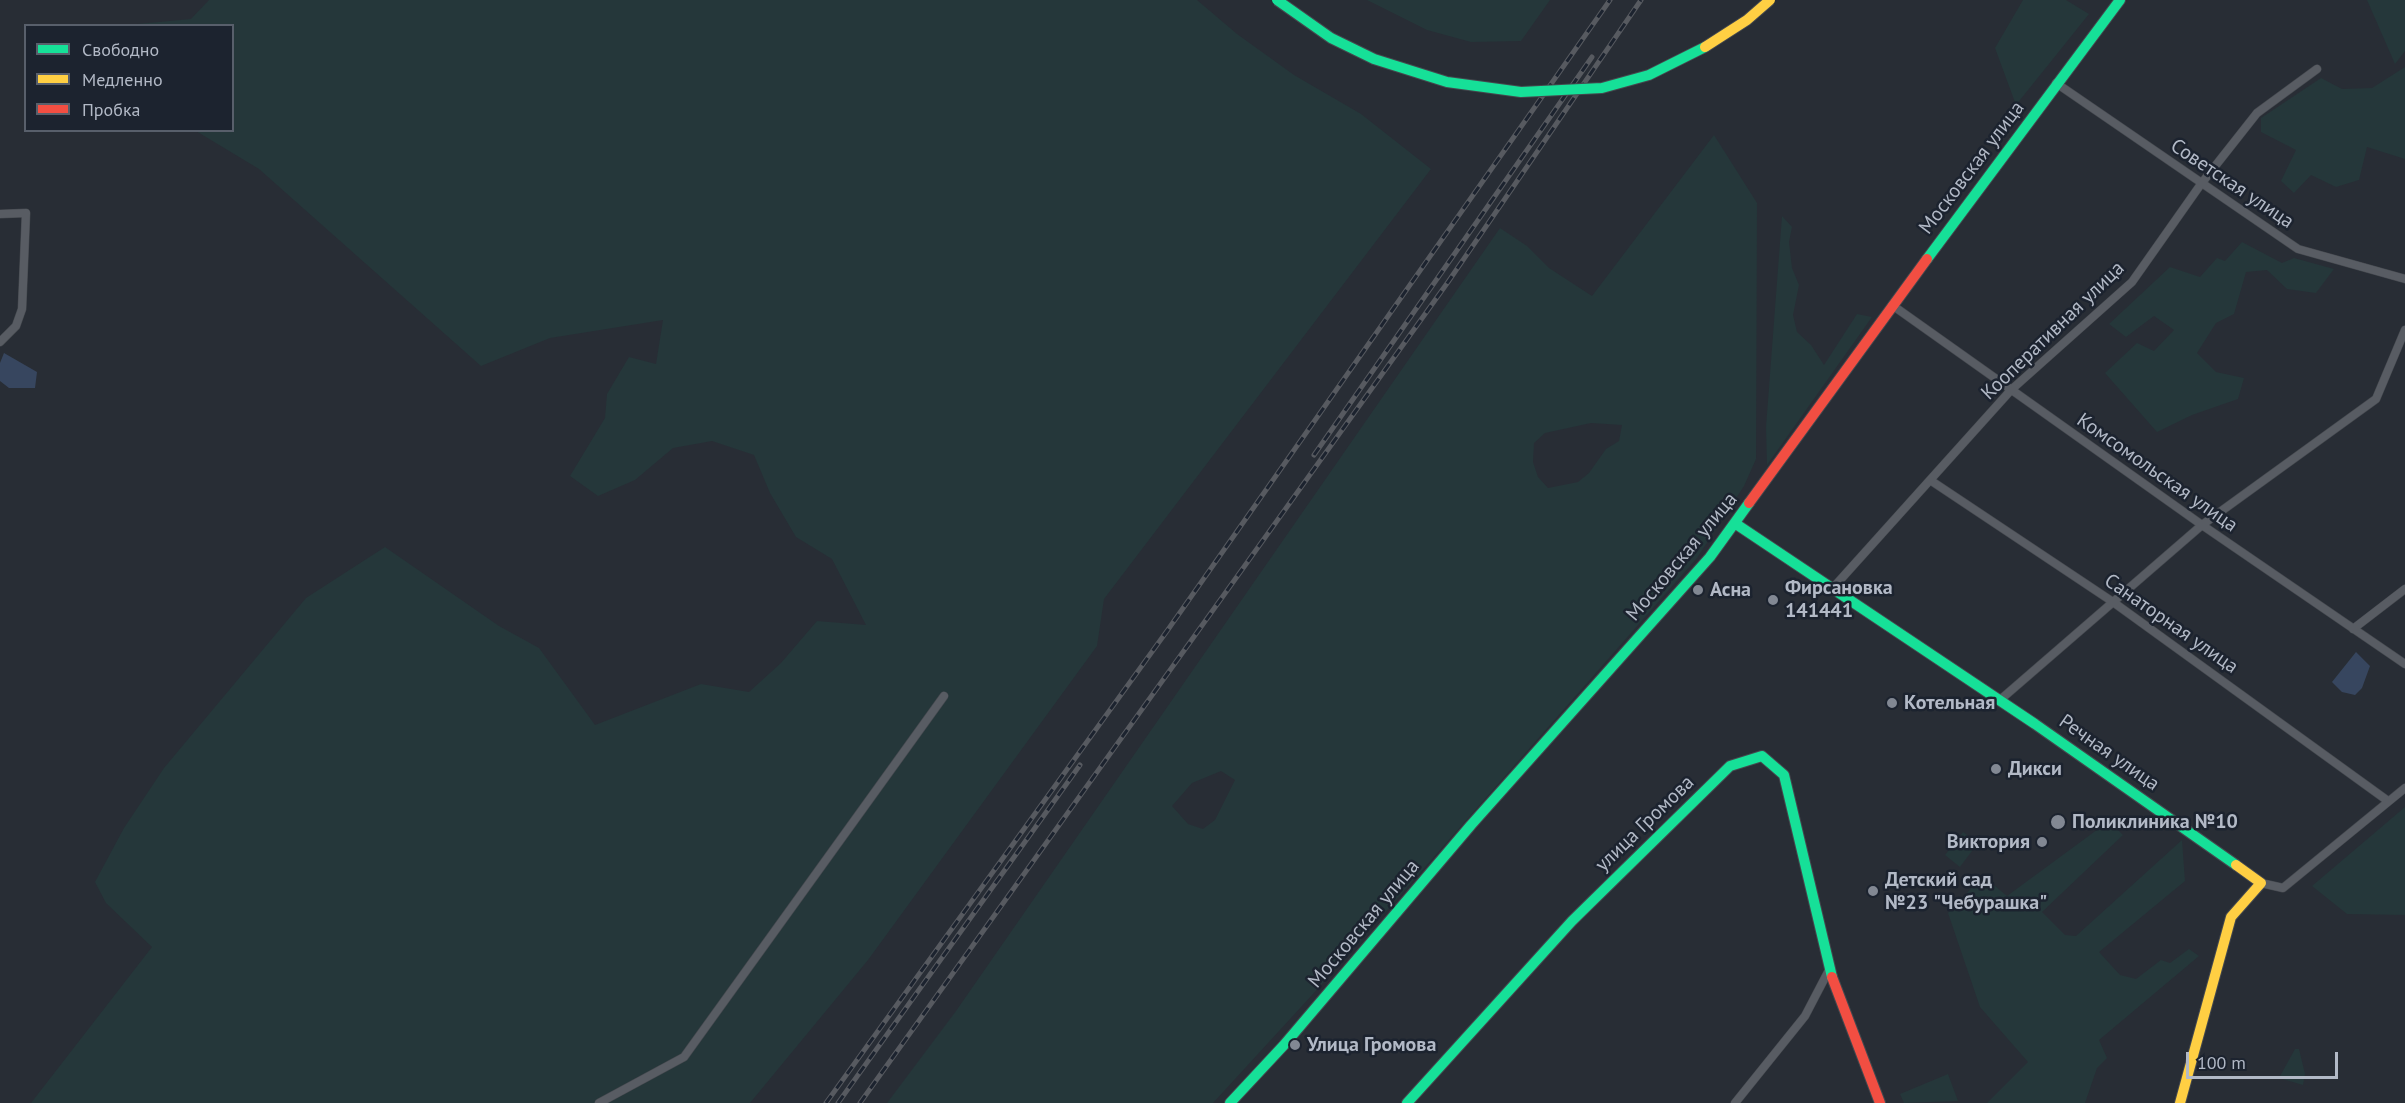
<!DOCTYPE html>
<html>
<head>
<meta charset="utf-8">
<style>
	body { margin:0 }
	#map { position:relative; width:2405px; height:1103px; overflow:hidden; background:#282d35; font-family:"PT Sans",sans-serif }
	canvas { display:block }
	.legend { position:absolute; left:24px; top:24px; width:210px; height:108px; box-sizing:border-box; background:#1c232f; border:2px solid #585f6b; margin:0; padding:8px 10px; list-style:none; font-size:18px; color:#b2b9c6 }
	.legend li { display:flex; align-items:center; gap:12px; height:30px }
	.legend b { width:30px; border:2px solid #585f6b }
	.scale { position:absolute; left:2186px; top:1052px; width:152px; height:27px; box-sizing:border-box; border:3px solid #b2b9c6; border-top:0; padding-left:8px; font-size:18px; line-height:21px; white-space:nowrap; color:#b2b9c6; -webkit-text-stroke:4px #1c232f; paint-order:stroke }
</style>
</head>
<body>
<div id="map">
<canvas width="2405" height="1103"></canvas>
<ul class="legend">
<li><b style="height:8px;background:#16e098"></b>Свободно</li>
<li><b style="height:8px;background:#ffcf43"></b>Медленно</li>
<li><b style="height:8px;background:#f24e42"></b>Пробка</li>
</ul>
<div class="scale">100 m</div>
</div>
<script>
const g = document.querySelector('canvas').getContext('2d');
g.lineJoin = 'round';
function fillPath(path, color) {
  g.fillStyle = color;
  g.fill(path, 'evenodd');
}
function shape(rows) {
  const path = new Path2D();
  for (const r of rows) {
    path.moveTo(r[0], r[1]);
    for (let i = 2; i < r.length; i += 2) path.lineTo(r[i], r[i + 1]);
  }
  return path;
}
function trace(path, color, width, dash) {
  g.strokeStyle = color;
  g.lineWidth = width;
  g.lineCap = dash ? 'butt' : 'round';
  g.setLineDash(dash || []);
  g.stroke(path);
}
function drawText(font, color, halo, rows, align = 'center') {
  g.font = font + ' "PT Sans",sans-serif';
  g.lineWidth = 5;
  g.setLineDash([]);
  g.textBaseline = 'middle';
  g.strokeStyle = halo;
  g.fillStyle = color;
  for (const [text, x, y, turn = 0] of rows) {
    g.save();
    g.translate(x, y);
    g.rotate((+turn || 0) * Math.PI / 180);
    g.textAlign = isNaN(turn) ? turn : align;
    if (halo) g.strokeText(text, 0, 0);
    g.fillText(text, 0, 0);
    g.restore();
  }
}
fillPath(shape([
	[209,0,1197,0,1237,34,1294,75,1361,114,1431,169,1104,599,1097,646,868,960,750,1103,31,1103,152,947,106,903,95,882,124,828,164,768,306,598,385,547,499,626,539,648,595,725,701,684,749,692,781,663,817,621,866,625,832,559,796,537,770,493,754,455,712,441,673,448,635,480,598,496,570,476,605,418,607,394,629,357,656,364,663,320,550,338,481,366,259,169,196,131,232,130,232,26,127,25,191,19],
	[1367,0,1550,0,1521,41,1471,42,1427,30],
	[2023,0,2066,0,2089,14,2016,105,1995,48],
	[2367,0,2405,0,2405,51,2395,64],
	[2405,67,2405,159,2367,147,2359,180,2336,187,2311,175,2294,193,2281,181,2296,150,2261,132,2261,118,2321,78,2342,89,2372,88],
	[1714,135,1757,203,1756,459,1744,486,1697,558,1323,983,1213,1103,887,1103,956,1011,1500,228,1527,246,1549,268,1592,296],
	[1591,423,1622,425,1619,441,1606,449,1589,473,1578,482,1548,488,1538,477,1533,462,1534,443,1545,433],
	[1221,771,1235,780,1215,820,1203,829,1188,824,1172,806,1192,783],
	[1782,216,1792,227,1789,242,1792,268,1799,285,1793,315,1797,332,1811,345,1824,365,1857,314,1872,317,1767,465,1766,427],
	[2242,242,2282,263,2294,258,2334,269,2316,293,2287,289,2267,270,2246,272,2234,314,2216,323,2197,353,2216,372,2244,378,2238,399,2192,415,2157,432,2105,373,2137,343,2154,351,2174,330,2154,316,2126,337,2109,324,2170,267,2200,277,2217,258,2225,261],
	[2405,807,2405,915,2347,914,2312,886],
	[2109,821,2123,835,2042,912,2065,935,2076,936,2182,840,2185,881,2099,952,2120,975,2136,979,2161,960,2170,963,2189,949,2199,956,2099,1040,2107,1058,2097,1068,2085,1103,1987,1103,2028,1062,1980,1007,1948,913,1983,876,2007,896],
	[1963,832,1978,843,1960,867,1945,855],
	[2295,1049,2299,1049,2305,1074,2303,1085,2279,1078],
	[1948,1074,1958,1101,1904,1103,1900,1094]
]), '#25373a');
fillPath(shape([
	[4,353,37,372,35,388,9,388,0,381,0,363],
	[2356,652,2370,666,2362,688,2355,695,2342,692,2332,682]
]), '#37465f');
const street = shape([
	[2056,83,2298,249,2405,279],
	[0,214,26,213,22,309,16,326,0,342],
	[1892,305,2202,525,2405,664],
	[1930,480,2113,602,2388,801],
	[1832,589,2011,390,2132,282,2201,184,2257,113,2317,69],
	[2353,629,2405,589],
	[2000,700,2202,525,2376,399,2405,330],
	[2261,883,2283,888,2405,788],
	[599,1103,684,1057,944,696],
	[1735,1103,1805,1016,1829,970]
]);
const fast = shape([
	[1927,259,2120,0],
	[1736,524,2035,724,2236,865],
	[1230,1103,1284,1045,1471,825,1710,557,1749,503],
	[1407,1103,1572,921,1730,766,1762,756,1784,775,1832,977]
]);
const slow = shape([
	[2180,1103,2231,917,2261,883,2236,865]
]);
const jam = shape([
	[1749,503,1927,259],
	[1832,977,1880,1103]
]);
trace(street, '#44484e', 9);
trace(fast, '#44484e', 12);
trace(slow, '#44484e', 12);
trace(jam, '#44484e', 12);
trace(street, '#585c63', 8);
trace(fast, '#16e098', 10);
trace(slow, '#ffcf43', 10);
trace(jam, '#f24e42', 10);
const rail = shape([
	[1314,455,1592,57],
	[826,1103,1167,631,1610,0],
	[838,1103,1080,765],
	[860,1103,1448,282,1641,0]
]);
trace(rail, '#575a60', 5);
trace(rail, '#1c232f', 3, [9]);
const fastBridge = shape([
	[1277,0,1331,38,1374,59,1447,82,1521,92,1602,88,1649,75,1705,47]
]);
const slowBridge = shape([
	[1705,47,1747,20,1770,0]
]);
trace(fastBridge, '#44484e', 12, []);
trace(slowBridge, '#44484e', 12, []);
trace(fastBridge, '#16e098', 10);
trace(slowBridge, '#ffcf43', 10);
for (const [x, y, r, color] of [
	[1698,590,6,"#828893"],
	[1773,600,6,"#828893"],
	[1892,703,6,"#828893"],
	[1996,769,6,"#828893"],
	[2058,822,8,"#828893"],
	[2042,842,6,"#828893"],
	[1873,891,6,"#828893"],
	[1295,1045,6,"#828893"]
]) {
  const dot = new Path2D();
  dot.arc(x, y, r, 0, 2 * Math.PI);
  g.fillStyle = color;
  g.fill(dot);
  trace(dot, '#1c232f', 2);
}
drawText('20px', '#b2b9c6', '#1c232f', [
	["Московская улица",1972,168,-53],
	["Советская улица",2232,184,34],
	["Кооперативная улица",2053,331,-44],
	["Комсомольская улица",2157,473,35],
	["Московская улица",1682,557,-50],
	["Санаторная улица",2171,624,35],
	["Речная улица",2109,753,35],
	["улица Громова",1645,824,-44],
	["Московская улица",1364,924,-50]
]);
drawText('bold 20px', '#b2b9c6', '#1c232f', [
	["Фирсановка",1785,588],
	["141441",1785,611],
	["Асна",1710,590],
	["Котельная",1904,703],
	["Дикси",2008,769],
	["Поликлиника №10",2072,822],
	["Виктория",2030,842,"right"],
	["Детский сад",1885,880],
	["№23 \"Чебурашка\"",1885,903],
	["Улица Громова",1307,1045]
], 'left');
</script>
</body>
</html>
